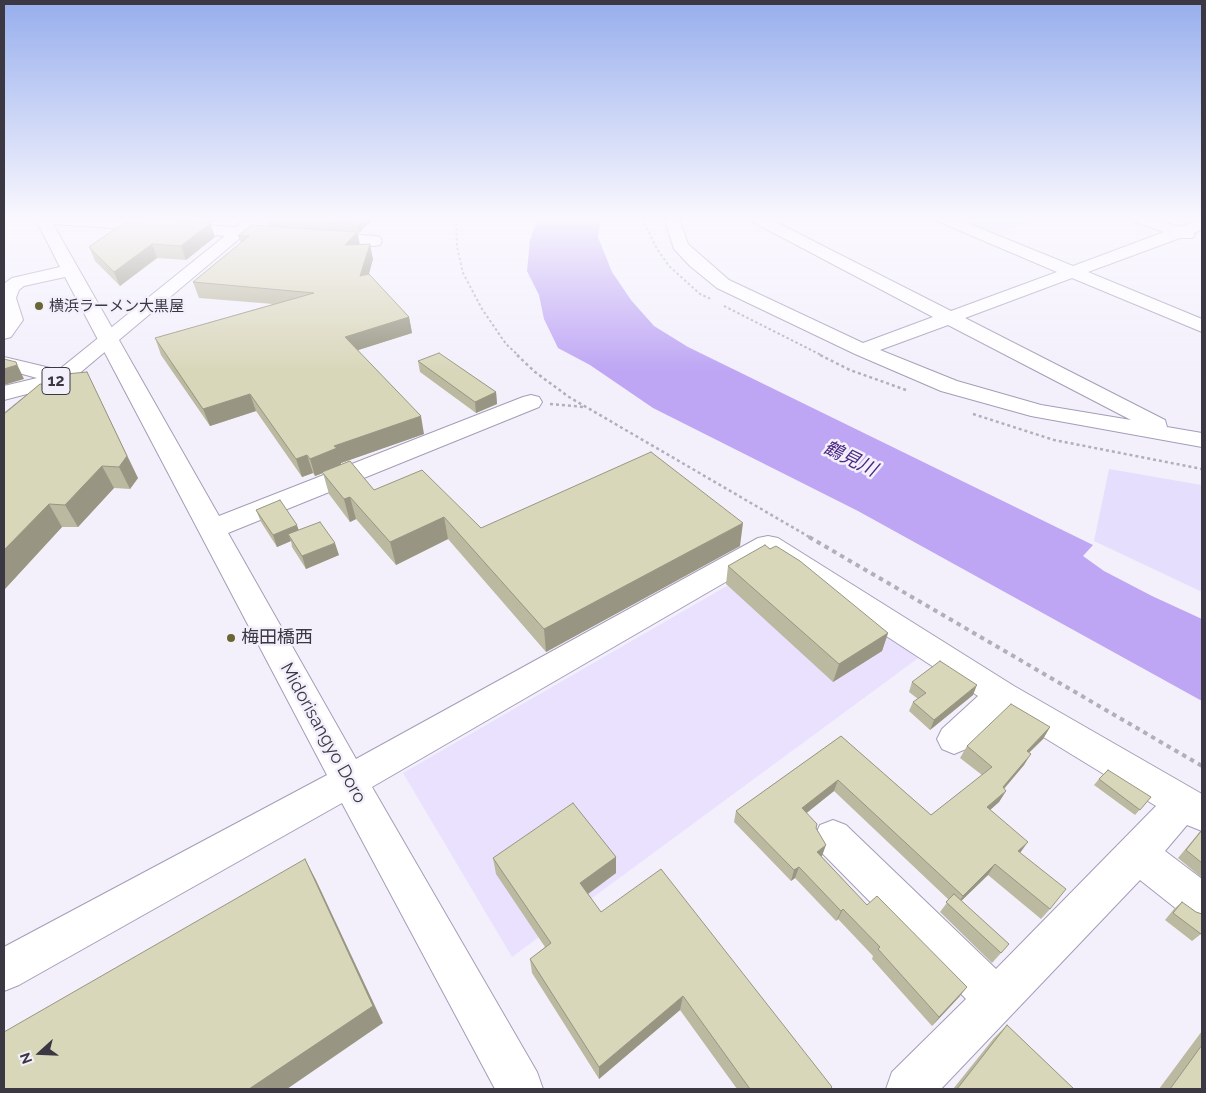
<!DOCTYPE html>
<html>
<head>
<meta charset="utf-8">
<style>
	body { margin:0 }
	#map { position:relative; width:1206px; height:1093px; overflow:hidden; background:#f3f0fc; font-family:Raleway,sans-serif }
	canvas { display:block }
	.frame { position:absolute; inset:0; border:5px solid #3b3743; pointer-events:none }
	.north { position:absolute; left:15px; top:1028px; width:50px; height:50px; -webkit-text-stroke:4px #f3f0fc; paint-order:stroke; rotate:250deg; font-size:14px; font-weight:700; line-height:20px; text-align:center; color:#3b3743 }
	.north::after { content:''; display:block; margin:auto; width:18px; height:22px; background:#3b3743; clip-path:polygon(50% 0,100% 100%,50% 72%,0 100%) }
</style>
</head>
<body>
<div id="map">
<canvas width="1206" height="1093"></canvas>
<div class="frame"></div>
<div class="north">N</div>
</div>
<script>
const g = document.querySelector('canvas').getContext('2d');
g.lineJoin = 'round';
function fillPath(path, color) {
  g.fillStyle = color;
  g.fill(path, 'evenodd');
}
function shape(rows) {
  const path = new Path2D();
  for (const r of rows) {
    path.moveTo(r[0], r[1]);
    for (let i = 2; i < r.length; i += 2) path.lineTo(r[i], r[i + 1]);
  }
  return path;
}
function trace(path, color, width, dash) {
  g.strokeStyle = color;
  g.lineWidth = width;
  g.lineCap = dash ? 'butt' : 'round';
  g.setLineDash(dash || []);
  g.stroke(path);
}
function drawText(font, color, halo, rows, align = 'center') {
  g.font = font + ' Raleway,"Noto Sans JP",sans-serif';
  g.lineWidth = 5;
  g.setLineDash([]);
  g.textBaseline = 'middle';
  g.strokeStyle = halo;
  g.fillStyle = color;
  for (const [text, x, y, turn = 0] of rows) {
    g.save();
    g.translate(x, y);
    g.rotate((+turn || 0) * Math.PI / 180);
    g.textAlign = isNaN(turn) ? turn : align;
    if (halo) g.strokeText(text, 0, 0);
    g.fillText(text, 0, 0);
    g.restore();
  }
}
fillPath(shape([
	[777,557,921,656,512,957,403,773]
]), '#e9e1fe');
fillPath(shape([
	[988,218,1044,218,994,235,967,224],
	[1109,469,1202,485,1202,592,1094,541]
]), '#e6defd');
fillPath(shape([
	[538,218,601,218,598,237,612,272,631,300,654,326,688,347,1093,545,1083,556,1104,571,1152,596,1202,619,1202,701,858,511,653,408,590,365,558,348,544,319,539,295,527,271,530,240]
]), '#bea6f4');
const minor = shape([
	[35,218,92,218,269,229,277,234,269,239,53,224,219,516,523,397,531,395,539,397,542,402,539,407,228,533,356,759,758,538,768,536,778,538,1014,686,1202,794,1202,831,1187,825,1165,851,1202,879,1202,924,1188,918,1140,880,941,1089,886,1089,892,1072,966,999,820,851,814,838,820,825,833,820,846,825,996,969,1156,806,1004,713,966,749,954,754,942,749,937,739,942,729,978,696,767,558,372,787,537,1072,543,1089,495,1089,342,803,19,985,4,991,4,947,327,775,65,277,24,286,19,290,16,298,23,320,11,337,4,339,5,283,12,278,60,267,35,218],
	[664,218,679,218,688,244,729,280,863,343,933,317,751,221,750,218,768,218,951,311,1057,272,937,221,936,218,955,218,1073,266,1164,232,1132,221,1131,218,1152,218,1179,227,1202,219,1202,229,1194,233,1195,235,1193,238,1180,238,1088,272,1202,319,1202,332,1072,278,965,318,1165,420,1167,427,1202,433,1202,447,1031,416,941,391,855,354,717,288,690,266,674,249,664,218],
	[948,325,1131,420,1041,405,957,381,880,350,948,325],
	[322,232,374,236,380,237,382,241,380,245,374,246,316,240,314,237,316,234,322,232],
	[4,357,67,372,72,378,69,383,4,400,4,386,37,378,4,369,4,357]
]);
const major = shape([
	[247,218,264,218,12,430,4,432,4,414,247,218]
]);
trace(minor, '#a59db8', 2);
trace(major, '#a59db8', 2);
trace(shape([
	[456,218,457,247,463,273,482,309,506,344,519,356],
	[645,218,645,224,657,249,669,266,700,294,711,299],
	[724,306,823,356]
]), '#b2afbb', 2, [2.5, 2.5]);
trace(shape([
	[517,355,535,372,569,397,811,538],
	[820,355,850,370,906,390],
	[550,404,584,407],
	[973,414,1054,440,1202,469]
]), '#b2afbb', 2.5, [3, 3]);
trace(shape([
	[809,537,1202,766]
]), '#b2afbb', 4, [4.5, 4.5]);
fillPath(minor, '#fff');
fillPath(major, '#fff');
fillPath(shape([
	[152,218,218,218,210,223,215,237,186,260,157,258,120,286,95,261,89,247,152,220],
	[267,218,374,218,359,233,358,233,360,245,373,259,369,274,409,317,412,333,358,350,424,434,341,463,341,465,374,490,481,528,740,546,546,652,448,539,396,565,356,519,350,522,329,494,323,473,315,476,313,473,302,477,256,411,210,426,161,355,155,338,273,304,199,298,193,282,241,243,238,236,269,226],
	[418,361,496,392,497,404,476,413,420,372],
	[40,384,138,478,130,489,114,488,78,527,62,527,4,590,4,414],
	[256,510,299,530,339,555,306,569,292,547,291,541,277,547,261,522],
	[728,566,888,633,882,651,833,682,726,584],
	[912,682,973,695,930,730,909,711,913,702,918,699,909,692],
	[1050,727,1043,739,1029,753,1024,765,1004,789,1006,791,999,802,990,810,1020,852,1050,909,1041,919,988,875,961,901,1009,944,992,963,940,912,949,900,834,791,806,813,816,828,822,856,821,856,867,905,960,996,932,1026,872,959,873,956,838,919,836,921,795,878,791,881,734,822,736,811,841,736,931,815,982,775,960,758,967,746],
	[1099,779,1151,797,1135,815,1094,785],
	[1202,829,1202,878,1178,858],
	[616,857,616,873,588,894,601,912,832,1087,831,1089,737,1089,680,1010,599,1079,532,973,530,959,545,947,496,874,493,858],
	[1182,902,1196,912,1201,934,1192,941,1165,920,1174,909],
	[1007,1025,1074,1089,953,1089,994,1038],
	[1202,1031,1202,1089,1159,1089]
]), '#bbb9a0');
fillPath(shape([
	[208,218,218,218,210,224],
	[364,218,374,218,359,233,357,224],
	[210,223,215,237,186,260,181,246],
	[357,232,360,247,345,245],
	[152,244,157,258,120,286,114,272],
	[370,244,373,259,364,291,360,276],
	[409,317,412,333,349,353,345,337],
	[16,362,24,379,4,385,4,369],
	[87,372,138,478,130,489,119,467],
	[496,392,497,404,476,413,475,402],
	[250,394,256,411,210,426,203,409],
	[421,416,424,434,341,463,341,466,315,476,310,459,334,446],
	[307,455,313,473,302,477,296,459],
	[102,466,114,488,78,527,65,505],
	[350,497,356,519,350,522,344,499],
	[49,504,62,527,4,590,4,550],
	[444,517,448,539,396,565,390,542],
	[743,523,740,546,546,652,544,629],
	[297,525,301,537,288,534,291,541,277,547,273,535],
	[335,543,339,555,306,569,302,556],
	[888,633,882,651,833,682,839,664],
	[977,685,973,695,930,730,934,720],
	[1050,727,1043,739,1019,762,1027,751],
	[1031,754,1024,765,995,799,1003,787],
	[838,780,834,791,798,820,802,808],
	[1006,791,999,802,980,819,987,807],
	[1028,842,1020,853,1018,851],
	[826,845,822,856,813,863,817,852],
	[616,857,616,873,581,899,580,883],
	[305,859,316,880,383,1023,287,1089,249,1089],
	[995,864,988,875,956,906,963,896],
	[799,867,795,878,791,881,794,870],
	[843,909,838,919,836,921,841,911],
	[967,987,960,996,932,1026,939,1017],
	[683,996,680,1010,599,1079,599,1067]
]), '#989682');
const building = shape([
	[131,218,210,223,181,246,152,244,114,272,89,247,131,218],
	[267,218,364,218,357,224,267,218],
	[251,225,357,232,345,245,370,244,360,276,369,274,409,317,345,337,421,416,334,446,337,448,310,459,307,455,296,459,250,394,203,409,155,338,314,293,193,282,249,236,238,236,251,225],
	[439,353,496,392,475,402,418,361,439,353],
	[4,359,16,362,17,365,4,369,4,359],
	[87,372,127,456,119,467,102,466,65,505,49,504,4,550,4,414,40,384,54,385,66,374,87,372],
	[651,452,743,523,544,629,444,517,390,542,350,497,344,499,322,472,350,461,374,490,422,470,481,528,651,452],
	[280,500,297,525,273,535,256,510,280,500],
	[320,522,335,543,302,556,288,534,320,522],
	[765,545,770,549,776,546,800,561,888,633,839,664,728,566,765,545],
	[940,661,977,685,934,720,913,702,926,693,912,682,940,661],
	[1011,704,1050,727,1027,751,1031,754,1003,787,1006,791,987,807,1028,842,1018,851,1066,889,1050,909,995,864,963,896,838,780,802,808,817,824,816,828,826,845,817,852,867,905,877,896,967,987,939,1017,878,949,880,947,843,909,841,911,799,867,794,870,736,811,841,736,931,815,992,767,967,746,1011,704],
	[1108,770,1151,797,1140,810,1099,779,1108,770],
	[573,803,616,857,580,883,601,912,661,869,832,1087,830,1089,750,1089,683,996,599,1067,530,959,551,943,493,858,573,803],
	[1202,830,1202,863,1186,850,1202,830],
	[305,859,373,1006,249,1089,4,1089,4,1032,305,859],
	[954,894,1009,944,1001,953,946,902,954,894],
	[1182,902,1196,912,1202,914,1202,932,1201,934,1173,913,1182,902],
	[1007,1025,1074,1089,957,1089,1007,1025],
	[1202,1045,1202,1089,1170,1089,1202,1045]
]);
fillPath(building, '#d9d7ba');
trace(building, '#989682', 1);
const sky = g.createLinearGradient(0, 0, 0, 371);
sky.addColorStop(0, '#97aeed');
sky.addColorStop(0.59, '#faf8fe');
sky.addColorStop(1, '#faf8fe00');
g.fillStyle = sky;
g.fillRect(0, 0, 1206, 371);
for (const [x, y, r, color] of [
	[39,306,5,"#6a6633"],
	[231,638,5,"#6a6633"]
]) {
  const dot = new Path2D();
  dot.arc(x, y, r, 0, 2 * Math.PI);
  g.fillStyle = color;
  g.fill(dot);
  trace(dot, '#f3f0fc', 2);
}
drawText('15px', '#3b3743', '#f3f0fc', [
	["横浜ラーメン大黒屋",49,306]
], 'left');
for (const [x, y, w] of [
	[56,381,28]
]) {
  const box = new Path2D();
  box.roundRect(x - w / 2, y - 13.5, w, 27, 4);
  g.fillStyle = '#f3f0fc';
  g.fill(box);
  trace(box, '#3b3743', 1);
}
drawText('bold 16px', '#3b3743', null, [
	["12",56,381]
]);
drawText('18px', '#3b3743', '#f3f0fc', [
	["梅田橋西",241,638]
], 'left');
drawText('18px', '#3b3743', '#f3f0fc', [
	["Midorisangyo Doro",323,733,61]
]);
drawText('italic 19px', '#4e2983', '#f3f0fc', [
	["鶴見川",850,459,26]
]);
</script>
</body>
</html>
